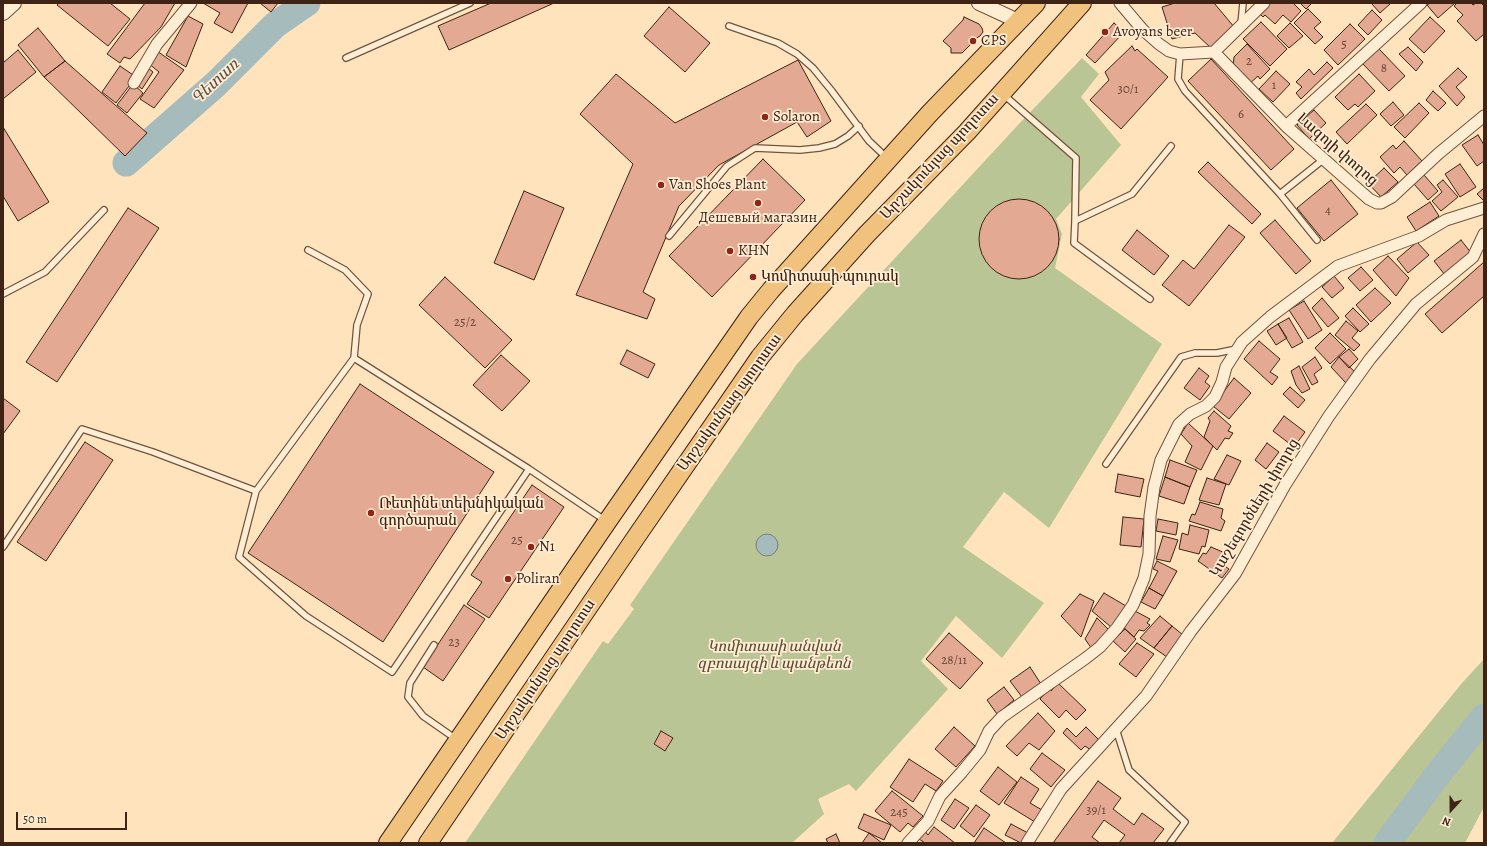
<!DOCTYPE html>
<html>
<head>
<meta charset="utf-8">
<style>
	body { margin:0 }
	#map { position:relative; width:1487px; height:846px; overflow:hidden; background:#ffe3bd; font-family:Alegreya,serif }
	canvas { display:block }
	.frame { position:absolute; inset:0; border:4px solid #3f2314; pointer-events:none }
	.north { position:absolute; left:1431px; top:790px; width:40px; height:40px; -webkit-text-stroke:3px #ffedd4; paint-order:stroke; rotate:201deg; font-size:11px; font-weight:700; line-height:16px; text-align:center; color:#3f2314 }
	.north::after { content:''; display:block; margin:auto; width:14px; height:18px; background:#3f2314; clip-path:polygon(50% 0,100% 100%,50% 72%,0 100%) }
	.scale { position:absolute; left:16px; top:812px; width:111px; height:18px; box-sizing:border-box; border:2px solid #3f2314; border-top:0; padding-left:5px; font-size:12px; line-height:14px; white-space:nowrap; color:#3f2314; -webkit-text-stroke:3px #ffedd4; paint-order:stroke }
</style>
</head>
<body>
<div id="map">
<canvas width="1487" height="846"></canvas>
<div class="frame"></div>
<div class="north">N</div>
<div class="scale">50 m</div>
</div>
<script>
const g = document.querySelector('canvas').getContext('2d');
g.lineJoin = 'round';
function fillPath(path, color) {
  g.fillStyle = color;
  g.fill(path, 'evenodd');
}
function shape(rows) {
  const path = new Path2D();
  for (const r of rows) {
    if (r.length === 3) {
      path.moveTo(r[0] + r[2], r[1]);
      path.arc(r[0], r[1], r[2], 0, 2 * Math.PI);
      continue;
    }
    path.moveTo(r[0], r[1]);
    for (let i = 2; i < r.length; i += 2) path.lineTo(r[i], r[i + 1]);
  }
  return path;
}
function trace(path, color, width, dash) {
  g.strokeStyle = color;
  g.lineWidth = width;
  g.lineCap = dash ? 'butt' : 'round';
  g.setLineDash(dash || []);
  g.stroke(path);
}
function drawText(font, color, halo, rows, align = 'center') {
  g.font = font + ' Alegreya,"Noto Serif Armenian",serif';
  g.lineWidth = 3.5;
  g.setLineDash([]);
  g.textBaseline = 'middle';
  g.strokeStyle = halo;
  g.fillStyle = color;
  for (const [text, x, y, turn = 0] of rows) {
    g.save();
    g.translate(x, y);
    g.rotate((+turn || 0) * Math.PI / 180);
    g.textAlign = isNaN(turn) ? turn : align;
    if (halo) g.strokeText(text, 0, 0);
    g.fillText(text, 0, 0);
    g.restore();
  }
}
fillPath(shape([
	[1082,58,1099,74,1081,97,1121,145,1056,219,1062,234,1055,268,1162,344,1049,528,1004,492,963,547,1044,603,1002,658,956,616,921,661,948,689,856,791,849,784,818,799,824,814,792,843,465,843,603,641,608,644,634,609,630,605,797,364,1017,126],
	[1484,659,1484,807,1465,843,1332,843,1462,683]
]), '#bac596');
const water = shape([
	[767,545,11]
]);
fillPath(water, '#a5bbbc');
trace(water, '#7c7e79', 1);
trace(shape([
	[126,163,216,84,275,25,307,3],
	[1387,843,1435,778,1484,717]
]), '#a5bbbc', 27);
const building = shape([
	[59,3,110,3,130,19,108,46,57,5,59,3],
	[145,3,175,3,161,27,130,59,124,57,120,63,107,54,145,3],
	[203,3,248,3,232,33,214,23,220,13,203,3],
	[260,3,278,3,271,12,260,3],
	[491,3,554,3,449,50,438,26,491,3],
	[1175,3,1214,3,1235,28,1211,48,1195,33,1172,39,1162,7,1175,3],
	[1266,3,1293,3,1301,11,1291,22,1283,15,1275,24,1265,15,1263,17,1258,12,1266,3],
	[1300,3,1312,3,1306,9,1300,3],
	[1371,3,1389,3,1390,4,1380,13,1371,3],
	[1430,3,1455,3,1438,18,1427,5,1430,3],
	[1457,3,1471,3,1473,5,1476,3,1481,3,1484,6,1484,34,1476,41,1457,21,1463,15,1454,6,1457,3],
	[669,7,710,43,685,72,644,36,669,7],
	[1308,9,1321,22,1314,28,1323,37,1315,44,1294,23,1308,9],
	[1372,10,1382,20,1368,35,1358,25,1372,10],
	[188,16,203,24,186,67,166,55,188,16],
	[964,17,979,24,982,28,983,32,980,36,978,37,962,53,951,53,951,48,943,41,963,20,964,17],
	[1430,17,1445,31,1424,53,1409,39,1430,17],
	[1261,22,1287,49,1270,66,1243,39,1261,22],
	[1114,23,1124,32,1095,63,1086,55,1114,23],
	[1290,23,1303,36,1289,48,1277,36,1290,23],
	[1350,24,1365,39,1338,65,1324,50,1350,24],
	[38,28,65,61,44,77,18,45,38,28],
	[1247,44,1270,69,1260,79,1258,76,1248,85,1233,68,1234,57,1247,44],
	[1132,46,1135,51,1137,49,1168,77,1121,129,1090,100,1109,80,1105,72,1132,46],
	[1408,47,1423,62,1416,71,1399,54,1408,47],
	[1378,48,1405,76,1389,91,1362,63,1378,48],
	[18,50,36,72,3,99,3,63,18,50],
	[157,51,184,70,154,108,140,99,159,72,148,63,157,51],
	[1211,59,1294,149,1271,170,1188,81,1211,59],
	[798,60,831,121,807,137,797,122,719,165,679,206,643,292,655,299,647,319,576,295,633,164,580,114,616,74,675,123,798,60],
	[65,61,147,133,125,156,44,77,65,61],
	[1327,62,1333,68,1301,99,1296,93,1302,87,1296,82,1309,69,1314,75,1327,62],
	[120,66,136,77,116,103,102,92,120,66],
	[148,68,153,72,142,89,136,84,148,68],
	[1458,68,1467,77,1456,87,1465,97,1457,106,1439,86,1458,68],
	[1276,71,1290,84,1273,102,1259,89,1276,71],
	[1359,74,1375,91,1358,107,1355,104,1348,110,1335,97,1359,74],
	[133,84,143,93,127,113,117,105,133,84],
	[1433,91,1446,103,1438,111,1426,100,1433,91],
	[1393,102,1404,115,1391,126,1380,114,1393,102],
	[1419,103,1429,113,1405,138,1394,127,1419,103],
	[1366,104,1377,115,1347,144,1336,132,1366,104],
	[1314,110,1326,123,1309,139,1297,125,1314,110],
	[3,127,49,202,18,221,3,196,3,127],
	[1478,135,1484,145,1484,161,1477,166,1462,145,1478,135],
	[1404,141,1422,161,1407,175,1400,167,1394,173,1380,157,1393,145,1396,149,1404,141],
	[763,159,805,200,712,297,669,256,763,159],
	[1208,162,1261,214,1252,224,1198,172,1208,162],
	[1460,164,1476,187,1460,197,1445,174,1460,164],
	[1384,168,1398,182,1381,197,1368,183,1384,168],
	[1424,175,1438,191,1428,200,1414,184,1424,175],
	[1331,180,1358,214,1324,241,1297,208,1331,180],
	[1443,180,1458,197,1441,211,1432,201,1442,192,1437,185,1443,180],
	[1484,188,1484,201,1477,194,1484,188],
	[524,191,564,208,534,280,494,263,524,191],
	[1019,239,40],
	[1430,202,1439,216,1416,231,1407,217,1430,202],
	[128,208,159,228,57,382,26,362,128,208],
	[1275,220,1311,261,1296,274,1260,233,1275,220],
	[1229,225,1245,237,1189,306,1162,285,1183,260,1194,269,1229,225],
	[1137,230,1169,256,1154,275,1122,250,1137,230],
	[1461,240,1472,254,1445,275,1434,261,1461,240],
	[1417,242,1429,255,1408,273,1397,259,1417,242],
	[1388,256,1409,278,1396,296,1373,270,1388,256],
	[1484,262,1484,296,1442,333,1425,314,1484,262],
	[1361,267,1373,280,1360,291,1348,278,1361,267],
	[1334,276,1344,288,1332,298,1322,287,1334,276],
	[445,277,512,340,485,368,419,305,445,277],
	[1375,288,1391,303,1371,322,1356,305,1375,288],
	[1322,298,1339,318,1328,327,1312,308,1322,298],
	[1304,301,1322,330,1308,339,1289,310,1304,301],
	[1353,308,1369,324,1360,332,1345,316,1353,308],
	[1289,318,1303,342,1292,348,1278,324,1289,318],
	[1346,321,1358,331,1352,338,1360,345,1354,351,1335,335,1346,321],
	[1278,324,1287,338,1276,345,1267,331,1278,324],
	[1330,333,1346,349,1330,364,1315,348,1330,333],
	[1259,341,1280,359,1270,372,1278,377,1272,385,1244,359,1259,341],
	[1349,349,1358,359,1349,368,1339,357,1349,349],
	[627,350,655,364,648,378,620,364,627,350],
	[501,355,530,381,502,411,473,385,501,355],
	[1315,357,1322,368,1314,374,1318,382,1312,385,1302,367,1315,357],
	[1339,357,1355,372,1346,383,1331,367,1339,357],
	[1299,366,1310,389,1302,393,1296,385,1291,371,1299,366],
	[1199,368,1209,376,1205,382,1210,386,1200,400,1184,388,1199,368],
	[1234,378,1251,393,1229,419,1213,406,1234,378],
	[360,384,494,472,383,642,248,553,360,384],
	[1290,387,1305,400,1298,408,1283,394,1290,387],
	[3,398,20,411,3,434,3,398],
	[1214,411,1231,426,1228,431,1233,433,1229,439,1225,438,1217,450,1204,437,1210,421,1208,418,1214,411],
	[1284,416,1305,432,1294,447,1273,431,1284,416],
	[1188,423,1213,446,1201,470,1185,462,1192,446,1181,434,1188,423],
	[85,442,113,460,46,561,17,542,85,442],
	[1267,443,1279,452,1266,469,1255,460,1267,443],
	[1227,455,1241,461,1229,485,1214,479,1227,455],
	[1170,460,1197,470,1190,487,1165,477,1170,460],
	[1118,474,1144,479,1140,497,1115,492,1118,474],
	[1165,477,1190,487,1184,504,1159,496,1165,477],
	[1207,478,1226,484,1219,505,1199,500,1207,478],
	[532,485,564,507,489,618,467,604,482,582,471,575,532,485],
	[1200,502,1223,509,1221,518,1225,521,1221,531,1189,521,1192,514,1195,515,1200,502],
	[1123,517,1144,519,1141,547,1120,545,1123,517],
	[1158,519,1178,523,1176,535,1156,531,1158,519],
	[1190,525,1209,530,1205,547,1202,546,1199,554,1179,549,1182,533,1188,535,1190,525],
	[1163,536,1178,540,1170,562,1156,559,1163,536],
	[1211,547,1225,553,1220,563,1229,569,1222,578,1198,561,1203,553,1206,554,1211,547],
	[1157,561,1177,571,1163,596,1149,588,1158,571,1153,569,1157,561],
	[1149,588,1163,596,1155,609,1141,602,1149,588],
	[1104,593,1126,606,1111,627,1092,611,1104,593],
	[1080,594,1094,601,1081,637,1061,616,1080,594],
	[464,605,485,619,443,681,423,667,464,605],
	[1135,611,1150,619,1147,623,1150,625,1144,631,1139,630,1134,637,1123,627,1135,611],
	[1160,616,1172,626,1154,648,1140,638,1160,616],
	[1097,618,1109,630,1092,649,1085,639,1097,618],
	[1172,626,1183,635,1167,657,1154,648,1172,626],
	[1125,629,1136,639,1125,652,1113,641,1125,629],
	[949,633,983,663,960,689,926,659,949,633],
	[1137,643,1154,654,1136,677,1119,664,1137,643],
	[1030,667,1041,684,1022,697,1010,681,1030,667],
	[1058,683,1086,710,1076,720,1066,710,1059,718,1040,699,1049,689,1051,691,1058,683],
	[1004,687,1014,700,997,714,987,700,1004,687],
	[1038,713,1055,731,1039,750,1029,743,1017,756,1006,746,1038,713],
	[954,727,975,746,956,767,935,749,954,727],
	[1086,727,1100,741,1091,750,1085,746,1081,750,1063,733,1067,728,1076,737,1086,727],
	[661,731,673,738,665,751,654,744,661,731],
	[1042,753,1065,770,1051,787,1030,769,1042,753],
	[909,759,943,781,936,791,925,784,913,802,890,787,909,759],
	[998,767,1017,782,999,805,980,791,998,767],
	[1021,777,1039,789,1030,803,1042,810,1035,822,1004,803,1021,777],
	[1098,781,1121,798,1113,809,1134,825,1142,813,1164,829,1153,843,1119,843,1125,835,1104,820,1092,837,1100,843,1053,843,1098,781],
	[892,791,923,816,913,827,908,823,900,832,875,811,892,791],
	[955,799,969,808,954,829,941,820,955,799],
	[976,805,990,815,974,837,960,826,976,805],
	[864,814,891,825,884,840,858,828,864,814],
	[1011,824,1028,833,1021,843,1005,835,1011,824],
	[934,827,955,843,925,843,919,839,925,831,928,835,934,827],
	[984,828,1006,843,974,843,984,828],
	[869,833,882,843,862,843,869,833],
	[836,834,840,843,828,843,826,839,836,834]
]);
fillPath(building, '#e3a992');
trace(building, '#3f2314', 1);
const service = shape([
	[1241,24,1243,3],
	[729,26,778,43,797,54,813,68,831,90,869,141,887,158],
	[1180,54,1178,79,1185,91,1280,194,1317,240],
	[346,58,470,3],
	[1004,95,1076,158,1075,221,1074,243,1150,299],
	[1280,194,1324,159],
	[1075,221,1132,194,1171,146],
	[669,236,727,166,755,148,800,150,819,148,835,144,848,136,859,126],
	[308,250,345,270,368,294,357,325,354,358,256,491,239,557,306,616,392,672,529,469],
	[3,294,45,272,104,210],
	[354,358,529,469,606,521],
	[1106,464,1181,357,1195,353,1217,353,1237,349],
	[3,547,82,429,153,452,256,491],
	[434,645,410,683,408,697,423,716,456,739],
	[1116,729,1129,770,1185,822,1170,843]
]);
const minor = shape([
	[1120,3,1142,29,1159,44,1169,51,1180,54,1214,52,1264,3],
	[1214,52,1286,126,1369,199,1377,203,1381,203,1392,197,1438,154,1484,116],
	[134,83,157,44,191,3],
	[1286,126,1421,3],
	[908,843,928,821,940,796,962,772,980,750,989,731,1002,717,1086,658,1100,647,1117,628,1133,605,1144,578,1149,554,1150,516,1154,487,1161,460,1179,424,1190,414,1206,406,1215,397,1222,382,1226,367,1242,342,1270,317,1338,266,1419,236,1446,220,1484,208],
	[1027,843,1061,789,1146,696,1191,631,1235,574,1285,485,1329,416,1370,359,1416,304,1473,257,1484,234]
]);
const tertiary = shape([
	[979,3,1018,21],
	[3,13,14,3]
]);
const primary = shape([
	[388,843,607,522,749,317,771,290,930,113,1036,3],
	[428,843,634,540,760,357,795,314,867,234,967,132,1082,3]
]);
trace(service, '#6f533e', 8);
trace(minor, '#6f533e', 13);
trace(tertiary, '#6f533e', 16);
trace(primary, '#3f2314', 20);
trace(service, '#ffedd4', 5.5);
trace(minor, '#ffedd4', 11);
trace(tertiary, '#ffedd4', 14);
trace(primary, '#f0c27e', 18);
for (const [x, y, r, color] of [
	[1105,32,4,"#8f2418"],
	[973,41,4,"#8f2418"],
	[765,117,4,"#8f2418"],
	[661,185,4,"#8f2418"],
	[758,203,4,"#8f2418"],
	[730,251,4,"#8f2418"],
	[753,277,4,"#8f2418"],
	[371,513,4,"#8f2418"],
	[531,547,4,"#8f2418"],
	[508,579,4,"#8f2418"]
]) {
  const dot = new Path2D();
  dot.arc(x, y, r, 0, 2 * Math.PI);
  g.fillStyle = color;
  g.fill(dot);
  trace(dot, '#ffedd4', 1.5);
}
drawText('13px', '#684434', null, [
	["5",1344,45],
	["2",1249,62],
	["8",1384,69],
	["1",1274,86],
	["30/1",1128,90],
	["6",1241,115],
	["4",1328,211],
	["25/2",465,323],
	["25",517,541],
	["23",454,643],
	["28/11",954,661],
	["39/1",1096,811],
	["245",899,813]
]);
drawText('15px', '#3f2314', '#ffedd4', [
	["Avoyans beer",1113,32],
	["CPS",981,41],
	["Solaron",773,117],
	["Van Shoes Plant",669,185],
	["Дешевый магазин",758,218,"center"],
	["KHN",738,251],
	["Կոմիտասի պուրակ",761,277],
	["Ռետինե տեխնիկական",379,504],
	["գործարան",379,521],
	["N1",539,547],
	["Poliran",516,579]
], 'left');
drawText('15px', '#3f2314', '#ffedd4', [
	["Լազոյի փողոց",1337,150,41],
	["Արշակունյաց պողոտա",940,157,-47],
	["Արշակունյաց պողոտա",730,403,-54],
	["Կաշեգործների փողոց",1255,508,-59],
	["Արշակունյաց պողոտա",546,670,-56]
]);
drawText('italic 15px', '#5e4c34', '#ffedd4', [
	["Կոմիտասի անվան",774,647],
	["զբոսայգի և պանթեոն",774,664]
]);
drawText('italic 16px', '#5e5146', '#ffedd4', [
	["Գետառ",216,82,-43]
]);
</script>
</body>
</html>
